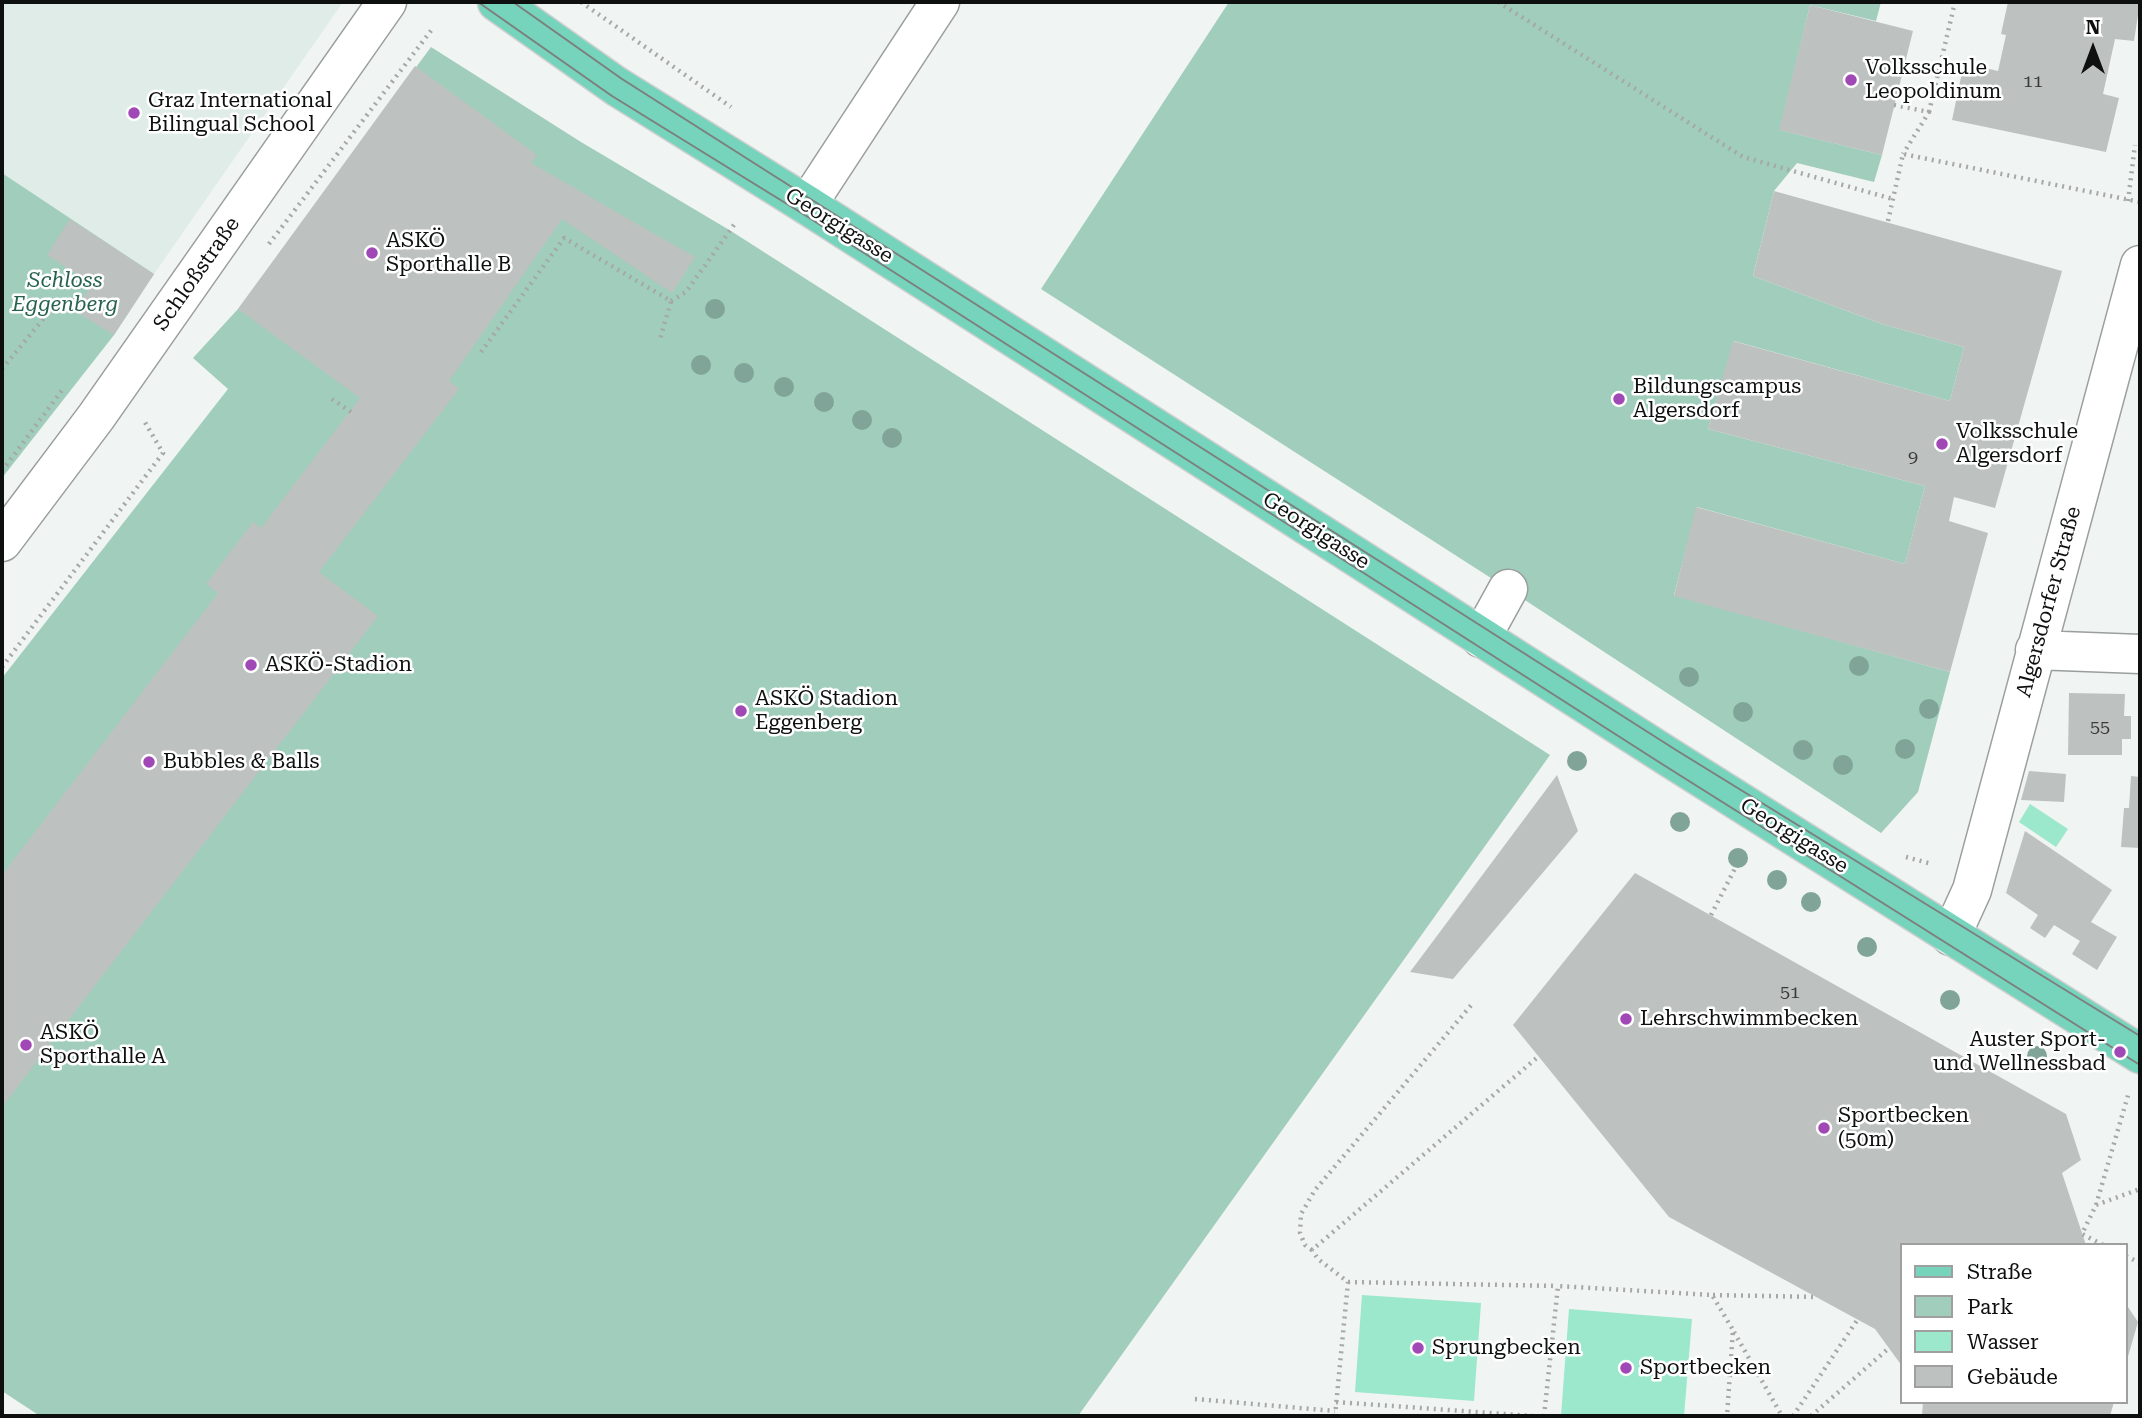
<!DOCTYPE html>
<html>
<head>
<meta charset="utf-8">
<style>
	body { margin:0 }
	#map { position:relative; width:2142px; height:1418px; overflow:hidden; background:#f0f4f2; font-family:"Roboto Serif",serif }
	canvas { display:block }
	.frame { position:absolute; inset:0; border:4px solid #0e0f0f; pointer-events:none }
	.legend { position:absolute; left:1900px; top:1243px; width:228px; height:161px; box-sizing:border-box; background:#fff; border:2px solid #9f9f9f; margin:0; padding:9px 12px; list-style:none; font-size:21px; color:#0e0f0f }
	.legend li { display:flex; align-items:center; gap:14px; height:35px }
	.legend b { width:35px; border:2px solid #9f9f9f }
	.north { position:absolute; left:2058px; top:14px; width:70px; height:70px; -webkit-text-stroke:5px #fff; paint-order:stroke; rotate:0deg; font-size:19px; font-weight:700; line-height:28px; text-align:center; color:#0e0f0f }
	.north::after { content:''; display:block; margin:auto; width:24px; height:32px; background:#0e0f0f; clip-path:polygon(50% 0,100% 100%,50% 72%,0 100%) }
</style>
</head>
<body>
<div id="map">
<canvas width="2142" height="1418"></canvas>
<div class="frame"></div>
<ul class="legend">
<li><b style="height:9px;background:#76d4bc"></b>Straße</li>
<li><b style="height:19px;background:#a1cdbc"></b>Park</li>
<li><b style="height:19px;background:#9be8cc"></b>Wasser</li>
<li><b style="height:19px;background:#bdc2c0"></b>Gebäude</li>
</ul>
<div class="north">N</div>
</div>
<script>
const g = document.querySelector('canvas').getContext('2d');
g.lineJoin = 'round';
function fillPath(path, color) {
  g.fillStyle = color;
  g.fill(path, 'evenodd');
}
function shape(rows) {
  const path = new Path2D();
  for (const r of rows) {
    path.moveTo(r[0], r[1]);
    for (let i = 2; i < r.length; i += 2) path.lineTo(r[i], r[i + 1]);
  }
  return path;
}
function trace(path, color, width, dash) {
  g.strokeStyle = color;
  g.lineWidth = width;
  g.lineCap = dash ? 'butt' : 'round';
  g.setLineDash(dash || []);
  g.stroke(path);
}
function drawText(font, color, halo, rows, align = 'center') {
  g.font = font + ' "Roboto Serif",serif';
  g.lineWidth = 5;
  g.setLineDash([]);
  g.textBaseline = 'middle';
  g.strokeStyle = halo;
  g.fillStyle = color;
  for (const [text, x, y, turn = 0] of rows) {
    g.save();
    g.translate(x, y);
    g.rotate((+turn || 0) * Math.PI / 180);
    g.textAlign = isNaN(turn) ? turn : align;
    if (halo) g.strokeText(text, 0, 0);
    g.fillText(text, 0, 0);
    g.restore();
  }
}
fillPath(shape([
	[2,2,343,2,154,274,2,173]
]), '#dfece7');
fillPath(shape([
	[1229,2,1881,2,1876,21,1810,5,1780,130,1882,155,1874,182,1797,163,1774,191,1753,276,1882,324,1964,347,1950,401,1734,341,1708,429,1925,486,1905,564,1697,507,1674,595,1950,672,1918,792,1881,833,1508,589,1041,289],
	[431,47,581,142,731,231,1550,755,1078,1416,40,1416,2,1391,2,678,228,389,193,358,238,309],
	[2,173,154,274,114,335,2,478]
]), '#a1cdbc');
fillPath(shape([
	[2030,804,2068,829,2056,847,2019,822],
	[1362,1295,1481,1303,1474,1401,1355,1392],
	[1569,1309,1692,1319,1684,1416,1561,1416]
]), '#9be8cc');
fillPath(shape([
	[2008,2,2140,2,2134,41,2115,39,2103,94,2119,98,2106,152,1952,120,1964,63,1998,71,2006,35,2001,34],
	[1810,5,1913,31,1882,155,1779,130],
	[415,66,537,155,531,163,695,257,672,293,562,219,449,381,459,389,319,572,378,616,2,1107,2,875,218,593,206,584,253,522,261,528,360,398,238,309],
	[1774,191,2062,271,1995,508,1954,497,1949,521,1988,533,1950,672,1674,596,1696,507,1905,564,1925,486,1708,429,1733,341,1950,401,1964,347,1882,324,1753,276],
	[70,219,154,274,114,335,75,311,92,284,47,255],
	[2069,693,2125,694,2124,716,2131,716,2131,739,2122,739,2122,755,2068,755],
	[2029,771,2066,774,2064,802,2021,800],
	[1557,775,1578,831,1453,979,1410,972],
	[2131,776,2140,777,2140,848,2121,847,2124,808,2129,808],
	[2025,831,2112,890,2091,922,2117,937,2097,970,2072,954,2080,941,2054,925,2045,938,2030,928,2038,915,2006,893],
	[1635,873,2066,1114,2081,1160,2062,1173,2086,1245,1902,1245,1902,1366,1875,1329,1669,1217,1513,1025],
	[2126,1304,2138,1322,2127,1360,2126,1360],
	[1923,1402,2114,1402,2110,1416,1922,1416]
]), '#bdc2c0');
const minor = shape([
	[807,205,940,2],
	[2,542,96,417,387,2],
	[1481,638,1508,589],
	[2035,650,2140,654],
	[1951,936,1972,890,2140,265]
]);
const major = shape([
	[497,2,616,86,807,205,1667,756,2140,1054]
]);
trace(minor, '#9a9e9c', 41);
trace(major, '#cfcfcf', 41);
trace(shape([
	[581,2,731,107],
	[1498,2,1743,157,1893,199],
	[1894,105,1929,112,1903,154],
	[1929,112,1955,2],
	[2128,201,2135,145],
	[1888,221,1903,154,2140,202],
	[269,244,433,28],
	[671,301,686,292,736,222],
	[481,352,564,238,671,301,660,339],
	[2,369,53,307],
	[332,399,351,412],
	[2,471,63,389],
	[2,667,163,453,143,419],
	[1906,857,1932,864],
	[1711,915,1744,851],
	[2096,1205,2129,1092],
	[2103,1245,2082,1234,2096,1205,2140,1189],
	[1312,1250,1305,1245,1300,1233,1301,1214,1315,1190,1473,1003],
	[2126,1256,2140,1263],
	[1348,1282,1558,1286],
	[1713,1295,1817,1297],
	[1734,1332,1782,1416],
	[1195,1399,1335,1411],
	[1336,1402,1533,1416],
	[1335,1416,1348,1282,1318,1259,1312,1250,1539,1056],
	[1544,1416,1558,1286,1712,1295,1733,1330,1727,1416],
	[1793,1416,1858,1319],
	[1811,1416,1889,1348]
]), '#a5a8a7', 4.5, [2, 5]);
trace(minor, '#fff', 38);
trace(major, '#76d4bc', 38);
trace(shape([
	[478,2,612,96,800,212,1662,764,2140,1065],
	[513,2,622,79,1676,750,2140,1036]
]), '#7d7f7e', 2);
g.fillStyle = '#81a498';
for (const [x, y] of [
	[715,309],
	[701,365],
	[744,373],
	[784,387],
	[824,402],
	[862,420],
	[892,438],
	[1859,666],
	[1689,677],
	[1929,709],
	[1743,712],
	[1905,749],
	[1803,750],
	[1577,761],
	[1843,765],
	[1680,822],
	[1738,858],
	[1777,880],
	[1811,902],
	[1867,947],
	[1950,1000],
	[2037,1056]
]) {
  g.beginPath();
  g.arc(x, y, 10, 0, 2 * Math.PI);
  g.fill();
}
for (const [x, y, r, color] of [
	[1851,80,7,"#a048b5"],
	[134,113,7,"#a048b5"],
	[372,253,7,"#a048b5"],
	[1619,399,7,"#a048b5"],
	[1942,444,7,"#a048b5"],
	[251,665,7,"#a048b5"],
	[741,711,7,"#a048b5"],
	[149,762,7,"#a048b5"],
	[1626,1019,7,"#a048b5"],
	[26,1045,7,"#a048b5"],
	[2120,1052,7,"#a048b5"],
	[1824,1128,7,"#a048b5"],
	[1418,1348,7,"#a048b5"],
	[1626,1368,7,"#a048b5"]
]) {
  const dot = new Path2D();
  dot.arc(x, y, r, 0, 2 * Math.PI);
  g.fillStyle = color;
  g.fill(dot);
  trace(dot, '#fff', 2.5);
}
drawText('18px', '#3a3c3b', null, [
	["11",2033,82],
	["9",1913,458],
	["55",2100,728],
	["51",1790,993]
]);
drawText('21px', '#0e0f0f', '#fff', [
	["Volksschule",1865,68],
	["Leopoldinum",1865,92],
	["Graz International",148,101],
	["Bilingual School",148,125],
	["ASKÖ",386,241],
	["Sporthalle B",386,265],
	["Bildungscampus",1633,387],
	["Algersdorf",1633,411],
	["Volksschule",1956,432],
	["Algersdorf",1956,456],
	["ASKÖ-Stadion",265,665],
	["ASKÖ Stadion",755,699],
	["Eggenberg",755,723],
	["Bubbles & Balls",163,762],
	["Lehrschwimmbecken",1640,1019],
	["ASKÖ",40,1033],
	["Sporthalle A",40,1057],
	["Auster Sport-",2106,1040,"right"],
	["und Wellnessbad",2106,1064,"right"],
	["Sportbecken",1838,1116],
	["(50m)",1838,1140],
	["Sprungbecken",1432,1348],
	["Sportbecken",1640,1368]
], 'left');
drawText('21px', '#0e0f0f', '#fff', [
	["Georgigasse",839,226,32],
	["Schloßstraße",197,274,-55],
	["Georgigasse",1316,531,33],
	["Algersdorfer Straße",2049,602,-75],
	["Georgigasse",1794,836,32]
]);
drawText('italic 21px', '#27624f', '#fff', [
	["Schloss",65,281],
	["Eggenberg",65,305]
]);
</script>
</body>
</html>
